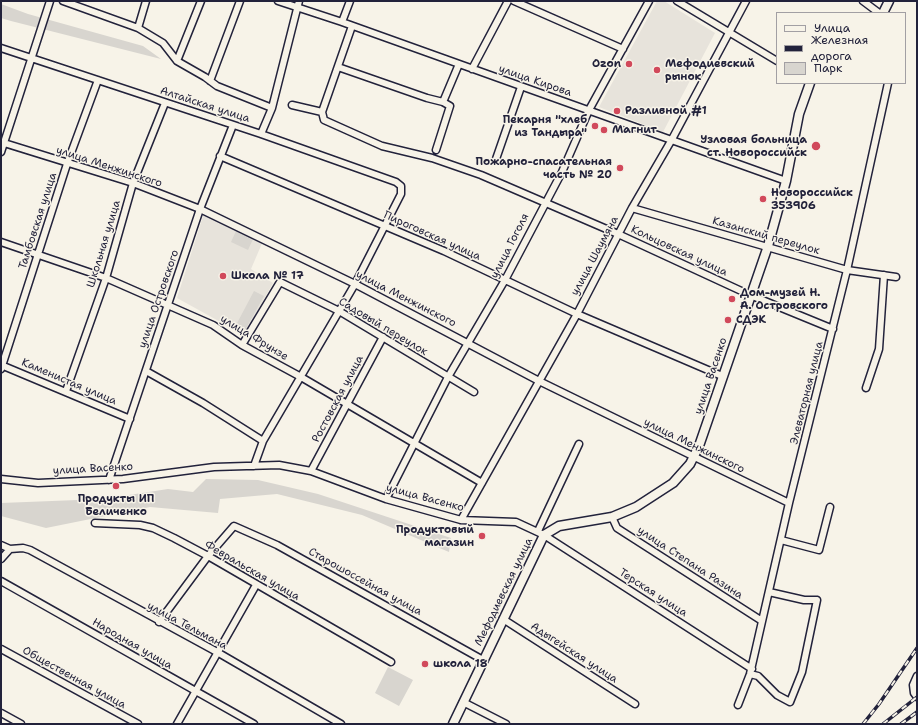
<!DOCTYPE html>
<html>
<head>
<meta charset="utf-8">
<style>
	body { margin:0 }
	#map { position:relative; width:918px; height:725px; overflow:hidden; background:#f7f3e8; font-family:"Shantell Sans",sans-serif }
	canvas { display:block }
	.frame { position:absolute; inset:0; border:2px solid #22223b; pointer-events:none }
	.legend { position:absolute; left:776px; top:12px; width:130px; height:72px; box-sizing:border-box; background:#f7f3e8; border:1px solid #a29fa3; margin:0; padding:5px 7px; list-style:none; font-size:12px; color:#22223b }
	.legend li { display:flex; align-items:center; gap:8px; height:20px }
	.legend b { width:20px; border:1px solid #a29fa3 }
</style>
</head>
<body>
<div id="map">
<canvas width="918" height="725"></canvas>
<div class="frame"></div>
<ul class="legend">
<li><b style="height:5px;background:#f7f3e8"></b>Улица</li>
<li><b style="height:5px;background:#22223b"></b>Железная дорога</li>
<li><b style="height:11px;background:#d8d5cf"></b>Парк</li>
</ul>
</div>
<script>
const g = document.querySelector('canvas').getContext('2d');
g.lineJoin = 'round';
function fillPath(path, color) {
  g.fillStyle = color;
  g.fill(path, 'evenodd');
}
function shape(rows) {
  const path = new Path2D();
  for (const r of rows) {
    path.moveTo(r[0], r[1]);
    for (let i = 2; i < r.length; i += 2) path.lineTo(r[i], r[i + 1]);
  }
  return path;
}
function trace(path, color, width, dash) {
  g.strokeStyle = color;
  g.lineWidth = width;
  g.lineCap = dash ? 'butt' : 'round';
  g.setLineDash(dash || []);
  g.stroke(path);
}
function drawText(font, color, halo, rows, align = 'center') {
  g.font = font + ' "Shantell Sans",sans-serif';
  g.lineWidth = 3;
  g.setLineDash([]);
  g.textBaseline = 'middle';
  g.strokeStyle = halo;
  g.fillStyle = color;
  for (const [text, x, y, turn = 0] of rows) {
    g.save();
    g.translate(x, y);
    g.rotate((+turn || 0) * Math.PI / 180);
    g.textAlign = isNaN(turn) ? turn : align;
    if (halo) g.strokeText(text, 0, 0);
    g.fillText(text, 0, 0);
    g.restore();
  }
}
fillPath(shape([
	[657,1,664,1,715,33,663,132,599,107],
	[204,213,263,241,251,269,273,283,244,335,177,298]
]), '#e7e3db');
fillPath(shape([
	[1,4,28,14,143,46,161,59,11,21,1,18],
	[236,231,253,239,248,250,231,242],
	[254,291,264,296,244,332,235,327],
	[206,479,258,480,318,494,451,538,449,552,362,515,277,494,220,499,218,513,150,507,46,528,1,516,1,503,103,499,168,489,193,492],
	[388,667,413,680,399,706,375,693]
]), '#d8d5cf');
const minor = shape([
	[63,1,138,28,163,43,177,61,205,77,217,86,272,108],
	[278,1,342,22,786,181],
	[514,1,623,49],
	[677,1,777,61],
	[863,1,879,13],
	[342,22,350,1],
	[138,28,146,1],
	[1,48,261,134,396,182,401,186,401,194,355,284,263,441,254,466],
	[177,61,201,1],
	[338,67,427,98,443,102],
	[472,69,508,1],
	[210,81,240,1],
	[292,105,322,112,324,120,382,146,432,158,481,175,618,234,750,295,833,329],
	[322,112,352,26],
	[261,134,272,108,299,1],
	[1,142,133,183,200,209,355,284,539,381,789,503],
	[436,150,450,106,443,102,459,64],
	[1,152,50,1],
	[220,156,444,251,577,314,722,376],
	[496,159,521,87],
	[632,208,847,270,896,277],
	[1,242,106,278,213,325,242,345,301,377,482,483],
	[242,345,280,282,339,311,474,392],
	[1,365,130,419],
	[1,369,67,164,98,80],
	[146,371,203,403,263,441],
	[866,388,879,349,884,275],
	[66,391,106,278,133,183,165,103],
	[311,471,383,337],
	[1,479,38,483,123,479,214,467,279,465,311,471,386,499,461,520,516,522,544,535,752,669],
	[109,480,200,209,233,125],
	[386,499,448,377,505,280,562,172,589,110,649,1],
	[612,517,617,528,762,621],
	[461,520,577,314,632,208,671,141,746,1],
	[95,523,140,525,153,528,174,538,208,556,391,662],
	[538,531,579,444],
	[781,540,819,550,830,507],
	[1,545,10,549],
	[1,559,10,549,23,548,30,550,217,652,341,724],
	[1,581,254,724],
	[503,619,635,704],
	[159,622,208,556,234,526,277,545,483,660],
	[1,649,138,724],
	[750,674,758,676,777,695,790,702,802,672,817,600,804,600,769,592],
	[917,676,913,685,914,693,917,697],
	[463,702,506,724],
	[738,705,750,674,789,503,847,270,888,83],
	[1,713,21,724],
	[177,724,256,585]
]);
const major = shape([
	[883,13,889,1],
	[453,724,544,535,559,526,612,517,636,507,673,483,690,464,699,446,768,246,786,181,799,114,810,83]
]);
trace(minor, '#22223b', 9);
trace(major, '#22223b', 11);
trace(minor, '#f7f3e8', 6);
trace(major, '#f7f3e8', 8);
const rail = shape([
	[863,724,879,704,917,648],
	[883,724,917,697],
	[901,724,917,712]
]);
trace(rail, '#22223b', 3.5);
trace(rail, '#f7f3e8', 2, [6]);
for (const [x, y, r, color] of [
	[629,64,4,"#d1495b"],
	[657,70,4,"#d1495b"],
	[617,111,4,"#d1495b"],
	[595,126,4,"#d1495b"],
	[604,130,4,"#d1495b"],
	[816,146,5,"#d1495b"],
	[620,168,4,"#d1495b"],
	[763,199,4,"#d1495b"],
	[223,276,4,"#d1495b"],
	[732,299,4,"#d1495b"],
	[728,320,4,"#d1495b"],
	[116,486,4,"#d1495b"],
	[482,536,4,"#d1495b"],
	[425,664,4,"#d1495b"]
]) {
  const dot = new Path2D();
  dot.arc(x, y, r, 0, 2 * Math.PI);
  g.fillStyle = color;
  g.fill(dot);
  trace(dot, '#f7f3e8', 1.5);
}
drawText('bold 11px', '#22223b', '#f7f3e8', [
	["Ozon",621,64,"right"],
	["Мефодиевский",665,64],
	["рынок",665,77],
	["Разливной #1",625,111],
	["Пекарня \"хлеб",587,120,"right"],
	["из Тандыра\"",587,133,"right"],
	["Магнит",612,130],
	["Узловая больница",807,140,"right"],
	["ст. Новороссийск",807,153,"right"],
	["Пожарно-спасательная",612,162,"right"],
	["часть № 20",612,175,"right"],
	["Новороссийск",771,193],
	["353906",771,206],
	["Школа № 17",231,276],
	["Дом-музей Н.",740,293],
	["А. Островского",740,306],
	["СДЭК",736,320],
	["Продукты ИП",116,499,"center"],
	["Беличенко",116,512,"center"],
	["Продуктовый",474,530,"right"],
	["магазин",474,543,"right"],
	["школа 18",433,664]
], 'left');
drawText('11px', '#22223b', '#f7f3e8', [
	["улица Кирова",535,81,19],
	["Алтайская улица",205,105,18],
	["улица Менжинского",109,167,18],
	["Тамбовская улица",38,221,-72],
	["Пироговская улица",432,236,24],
	["Казанский переулок",766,236,16],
	["Школьная улица",104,244,-73],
	["улица Гоголя",510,246,-63],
	["Кольцовская улица",679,251,25],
	["улица Шаумяна",595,256,-62],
	["улица Островского",159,299,-71],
	["улица Менжинского",406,299,27],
	["Садовый переулок",383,327,31],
	["улица Фрунзе",254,338,31],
	["улица Васенко",711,376,-71],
	["Каменистая улица",69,382,23],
	["Элеваторная улица",807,393,-76],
	["Ростовская улица",338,399,-62],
	["улица Менжинского",694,446,26],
	["улица Васенко",93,469,-3],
	["улица Васенко",425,498,15],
	["улица Степана Разина",690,563,33],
	["Февральская улица",252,571,30],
	["Старошоссейная улица",365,582,29],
	["Мефодиевская улица",504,592,-64],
	["Терская улица",653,593,33],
	["улица Тельмана",187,626,28],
	["Народная улица",132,644,30],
	["Адыгейская улица",574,653,33],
	["Общественная улица",74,678,29]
]);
</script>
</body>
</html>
